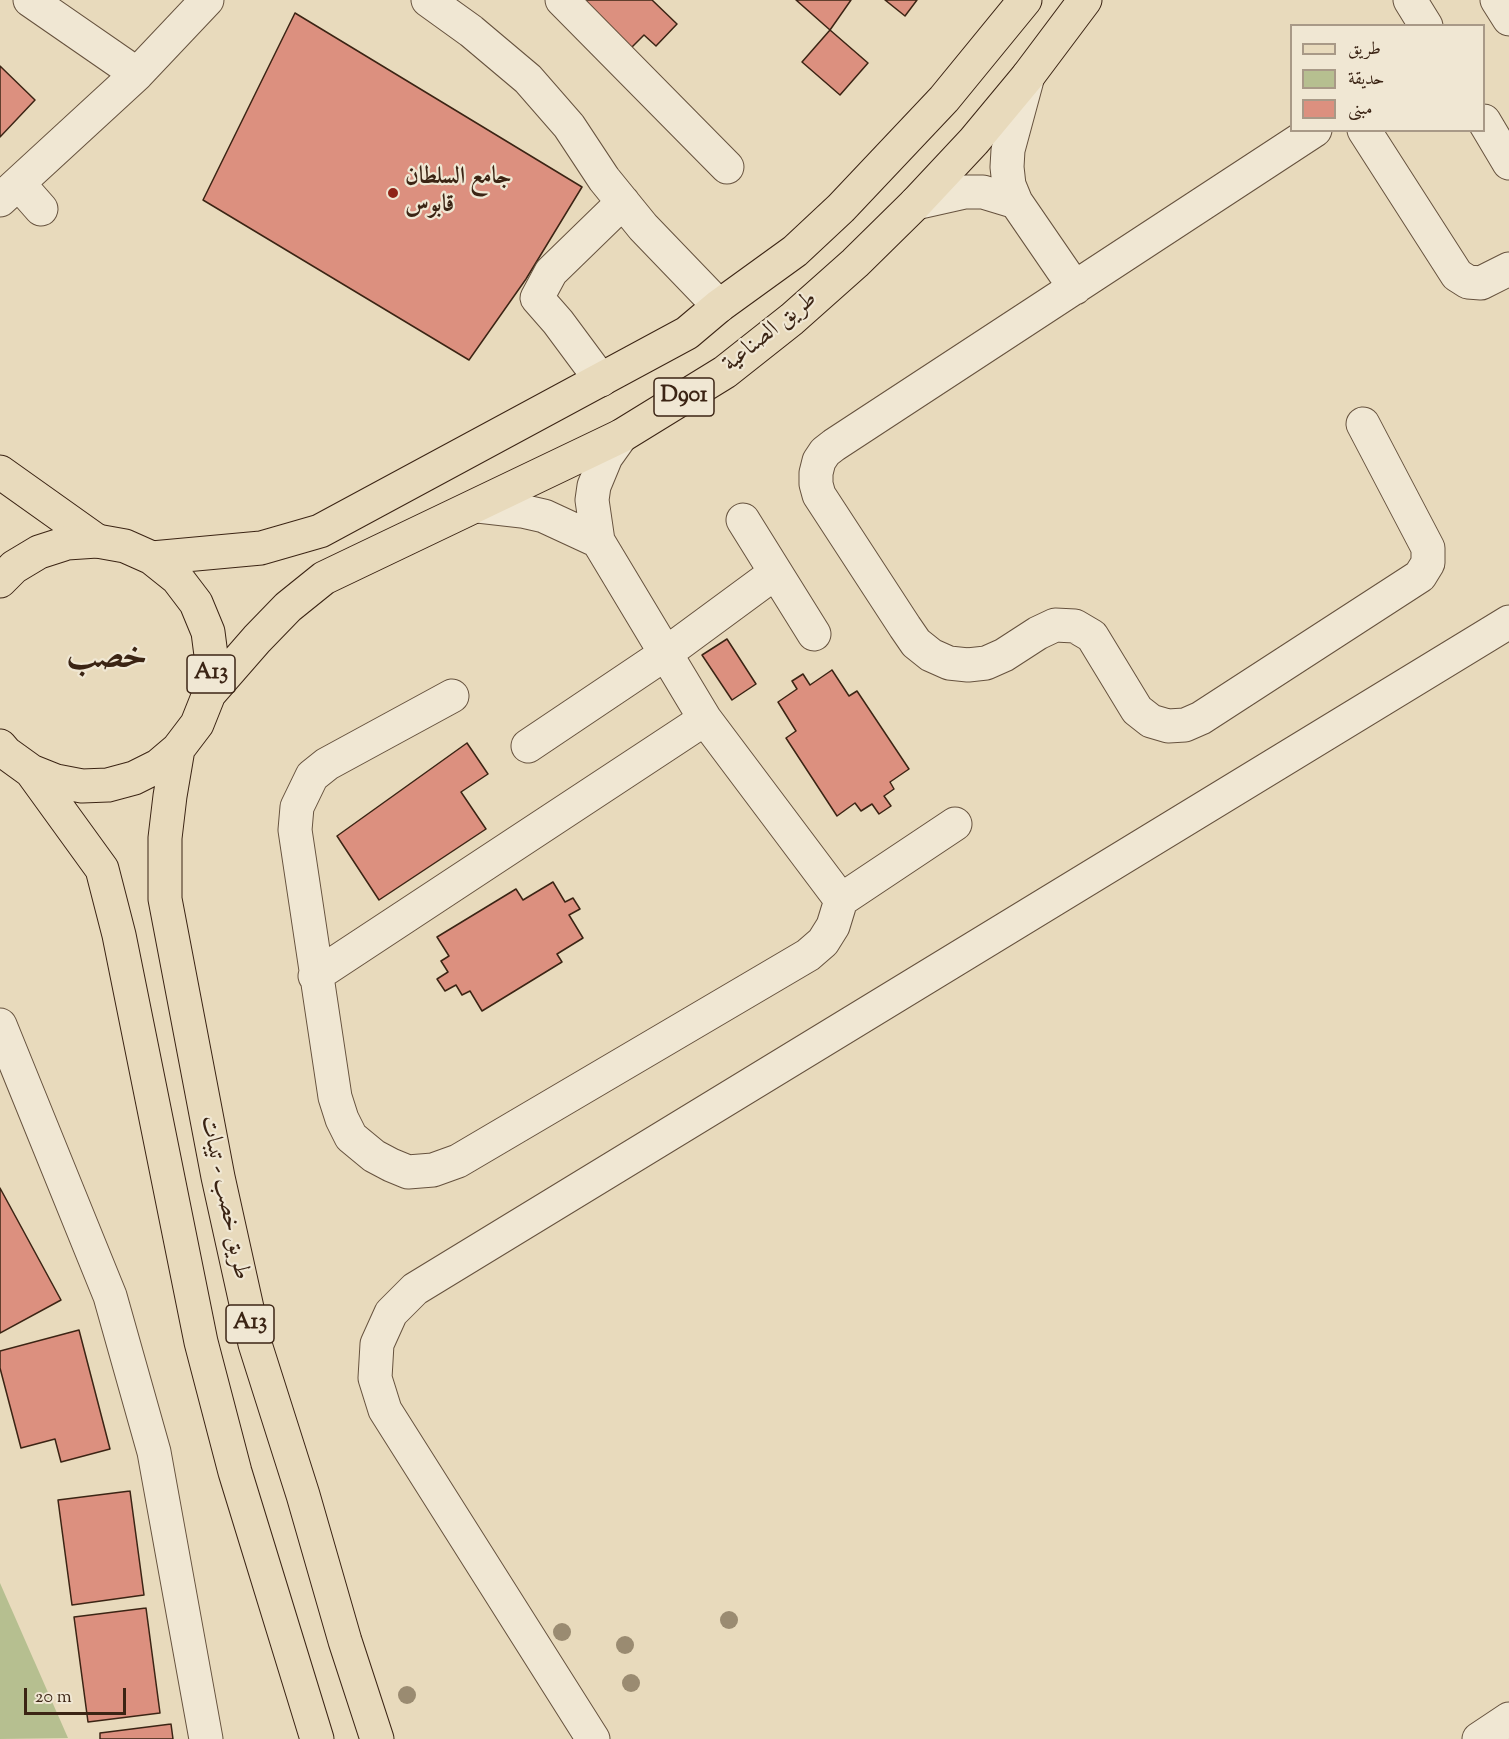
<!DOCTYPE html>
<html>
<head>
<meta charset="utf-8">
<style>
	body { margin:0 }
	#map { position:relative; width:1509px; height:1739px; overflow:hidden; background:#e8dabc; font-family:"Sorts Mill Goudy",Amiri,serif }
	canvas { display:block }
	.legend { position:absolute; left:1290px; top:24px; width:195px; height:108px; box-sizing:border-box; background:#f0e7d3; border:2px solid #a89987; margin:0; padding:8px 10px; list-style:none; font-size:18px; color:#3b2414 }
	.legend li { display:flex; align-items:center; gap:12px; height:30px }
	.legend b { width:30px; border:2px solid #a89987 }
	.scale { position:absolute; left:24px; top:1688px; width:102px; height:27px; box-sizing:border-box; border:3px solid #3b2414; border-top:0; padding-left:8px; font-size:18px; line-height:21px; white-space:nowrap; color:#3b2414; -webkit-text-stroke:4px #f0e7d3; paint-order:stroke }
</style>
</head>
<body>
<div id="map">
<canvas width="1509" height="1739"></canvas>
<ul class="legend">
<li><b style="height:8px;background:#e8dabc"></b>طريق</li>
<li><b style="height:16px;background:#b6bf90"></b>حديقة</li>
<li><b style="height:16px;background:#dc907f"></b>مبنى</li>
</ul>
<div class="scale">20 m</div>
</div>
<script>
const g = document.querySelector('canvas').getContext('2d');
g.lineJoin = 'round';
function fillPath(path, color) {
  g.fillStyle = color;
  g.fill(path, 'evenodd');
}
function shape(rows) {
  const path = new Path2D();
  for (const r of rows) {
    path.moveTo(r[0], r[1]);
    for (let i = 2; i < r.length; i += 2) path.lineTo(r[i], r[i + 1]);
  }
  return path;
}
function trace(path, color, width, dash) {
  g.strokeStyle = color;
  g.lineWidth = width;
  g.lineCap = dash ? 'butt' : 'round';
  g.setLineDash(dash || []);
  g.stroke(path);
}
function drawText(font, color, halo, rows, align = 'center') {
  g.font = font + ' "Sorts Mill Goudy",Amiri,serif';
  g.lineWidth = 4.5;
  g.setLineDash([]);
  g.textBaseline = 'middle';
  g.strokeStyle = halo;
  g.fillStyle = color;
  for (const [text, x, y, turn = 0] of rows) {
    g.save();
    g.translate(x, y);
    g.rotate((+turn || 0) * Math.PI / 180);
    g.textAlign = isNaN(turn) ? turn : align;
    if (halo) g.strokeText(text, 0, 0);
    g.fillText(text, 0, 0);
    g.restore();
  }
}
fillPath(shape([
	[0,1583,68,1738,0,1739]
]), '#b6bf90');
const building = shape([
	[570,0,652,0,677,24,656,46,644,35,625,54,570,0],
	[796,0,851,0,830,30,796,0],
	[885,0,917,0,905,16,885,0],
	[295,13,582,187,526,279,469,360,203,200,295,13],
	[830,30,868,63,840,95,802,62,830,30],
	[0,66,35,100,0,137,0,66],
	[727,639,756,684,732,700,702,655,727,639],
	[832,670,849,696,857,691,909,769,890,782,894,789,884,796,891,806,879,814,872,804,861,811,855,803,837,816,786,738,796,731,778,702,797,689,792,681,803,674,810,685,832,670],
	[467,743,488,774,461,792,486,829,379,900,337,836,467,743],
	[553,882,565,902,573,898,580,909,569,915,583,938,557,954,562,962,482,1011,470,991,462,995,456,985,445,991,437,979,448,972,441,961,449,956,437,937,516,889,523,900,553,882],
	[0,1188,61,1300,0,1333,0,1188],
	[79,1330,110,1449,61,1462,55,1439,21,1448,0,1368,0,1351,79,1330],
	[130,1491,144,1595,72,1605,58,1500,130,1491],
	[146,1608,160,1713,88,1722,74,1617,146,1608],
	[171,1724,173,1739,100,1739,100,1733,171,1724]
]);
fillPath(building, '#dc907f');
trace(building, '#3b2414', 1.5);
const minor = shape([
	[30,0,137,74],
	[428,0,471,31,528,79,569,126,604,179,643,227,719,306],
	[562,0,727,167],
	[1410,0,1426,26],
	[1497,0,1509,19],
	[1028,76,1008,150,1007,167,1009,185,1016,202,1075,288],
	[1484,121,1509,163],
	[1315,130,834,445,825,452,819,461,816,473,816,484,819,495,905,627,916,643,931,655,949,663,968,665,986,663,1004,655,1038,633,1055,625,1075,626,1092,636,1137,710,1151,721,1168,726,1185,725,1201,718,1420,576,1428,563,1428,548,1363,424],
	[1364,130,1457,275,1468,282,1481,283,1509,269],
	[19,184,41,209],
	[0,200,137,74,207,0],
	[916,203,965,192,983,192,1016,202],
	[601,380,558,322,537,298,551,272,623,202],
	[478,506,522,511,544,516,598,541],
	[743,520,814,634],
	[452,696,327,764,312,776,297,807,295,830,335,1097,342,1119,351,1137,374,1156,391,1165,408,1172,433,1170,458,1161,808,955,823,942,833,926,841,900,705,719,598,541,592,500,594,486,606,457,621,436],
	[528,746,665,654,775,573],
	[841,900,955,824],
	[315,976,705,719],
	[0,1025,110,1296,154,1452,206,1739],
	[593,1739,385,1410,375,1378,377,1344,391,1313,415,1289,1509,622],
	[1479,1739,1509,1719]
]);
const major = shape([
	[0,472,97,541]
]);
const highway = shape([
	[152,558,261,548,320,531,687,333,719,306,795,251,841,208,944,99,1025,0],
	[0,581,14,567,39,552,67,543,97,541,125,546,152,558,177,578,196,603,208,632,212,663,209,694,197,724,178,749,158,766,134,778,108,785,82,786,56,781,31,771,6,753,0,746],
	[209,694,257,639,288,607,324,578,621,436,725,372,792,319,855,263,916,203,974,141,1028,76,1085,0],
	[178,749,170,796,165,838,165,899,218,1177,255,1344,303,1495,345,1641,377,1739],
	[31,771,102,869,119,935,201,1342,235,1472,317,1739]
]);
trace(minor, '#66523e', 35);
trace(major, '#3b2414', 35);
trace(highway, '#3b2414', 35);
trace(minor, '#f0e7d3', 33);
trace(major, '#e8dabc', 33);
trace(highway, '#e8dabc', 33);
g.fillStyle = '#9a8b71';
for (const [x, y] of [
	[729,1620],
	[562,1632],
	[625,1645],
	[631,1683],
	[407,1695]
]) {
  g.beginPath();
  g.arc(x, y, 9, 0, 2 * Math.PI);
  g.fill();
}
for (const [x, y, r, color] of [
	[393,193,6,"#8f2418"]
]) {
  const dot = new Path2D();
  dot.arc(x, y, r, 0, 2 * Math.PI);
  g.fillStyle = color;
  g.fill(dot);
  trace(dot, '#f0e7d3', 2);
}
for (const [x, y, w] of [
	[684,397,60],
	[211,674,48],
	[250,1324,48]
]) {
  const box = new Path2D();
  box.roundRect(x - w / 2, y - 19, w, 38, 4.5);
  g.fillStyle = '#f0e7d3';
  g.fill(box);
  trace(box, '#3b2414', 1.5);
}
drawText('bold 22px', '#3b2414', null, [
	["D901",684,397],
	["A13",211,674],
	["A13",250,1324]
]);
drawText('bold 24px', '#3b2414', '#f0e7d3', [
	["جامع السلطان",405,179],
	["قابوس",405,207]
], 'left');
drawText('24px', '#3b2414', '#f0e7d3', [
	["طريق الصناعية",771,333,-39],
	["طريق خصب - تيبات",223,1198,78]
]);
drawText('bold 36px', '#3b2414', '#f0e7d3', [
	["خصب",107,660]
]);
</script>
</body>
</html>
